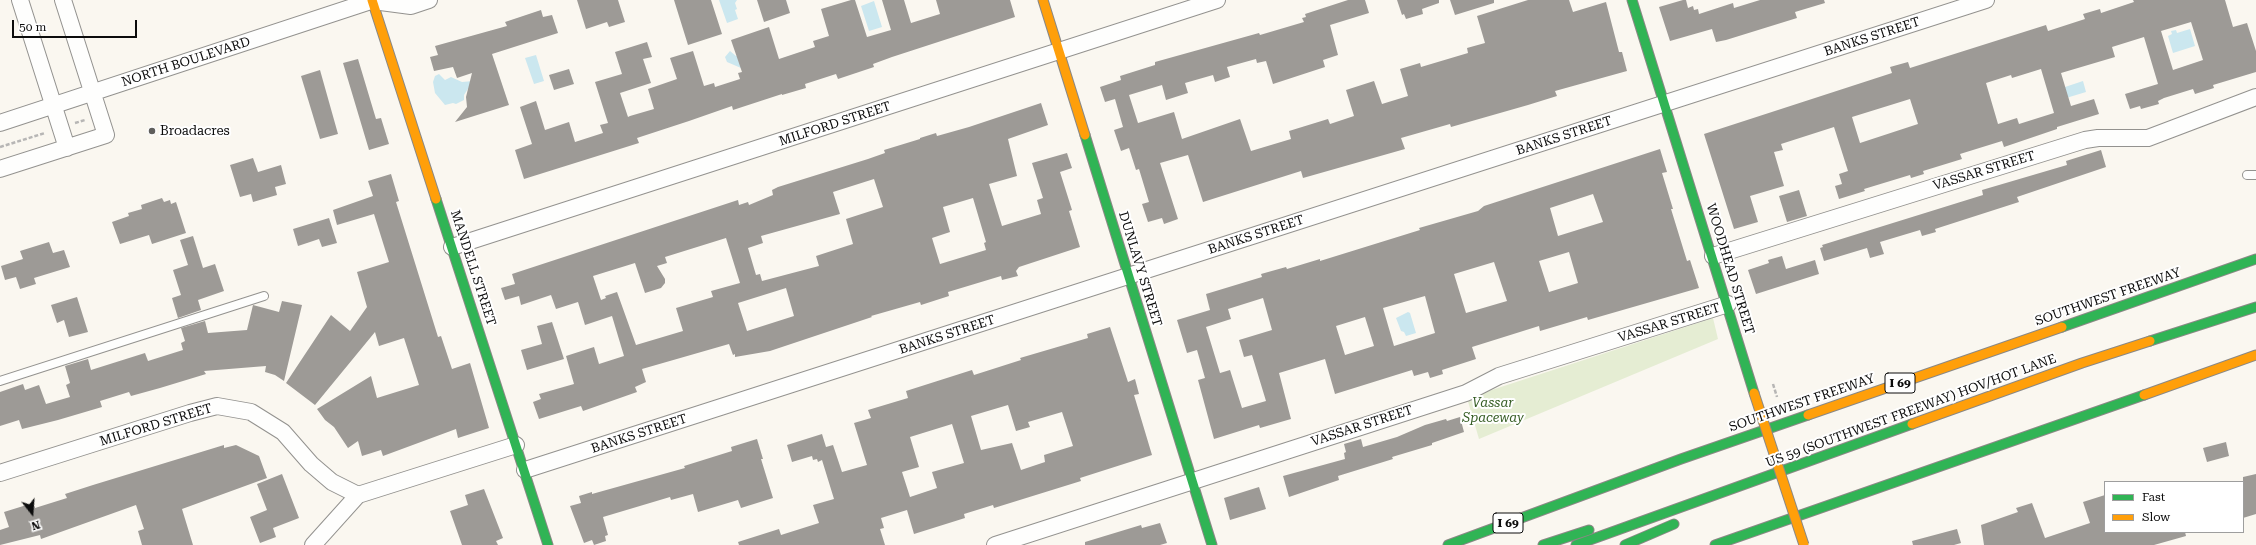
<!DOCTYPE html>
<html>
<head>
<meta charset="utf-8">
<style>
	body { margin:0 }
	#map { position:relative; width:2256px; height:545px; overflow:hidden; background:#faf7f0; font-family:"Roboto Serif",serif }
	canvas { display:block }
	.legend { position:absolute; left:2104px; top:481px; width:140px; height:52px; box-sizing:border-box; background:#fff; border:1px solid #9e9e9e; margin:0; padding:5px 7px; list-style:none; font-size:12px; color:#0c0c0c }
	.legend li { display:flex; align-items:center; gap:8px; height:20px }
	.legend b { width:20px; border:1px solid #9e9e9e }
	.north { position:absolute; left:12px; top:493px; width:40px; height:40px; -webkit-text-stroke:3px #fff; paint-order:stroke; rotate:163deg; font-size:11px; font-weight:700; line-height:16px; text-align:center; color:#0c0c0c }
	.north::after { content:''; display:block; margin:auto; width:14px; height:18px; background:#0c0c0c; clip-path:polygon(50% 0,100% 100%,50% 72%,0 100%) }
	.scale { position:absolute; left:12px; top:20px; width:125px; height:18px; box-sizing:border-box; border:2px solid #0c0c0c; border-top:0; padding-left:5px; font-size:12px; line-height:14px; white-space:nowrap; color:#0c0c0c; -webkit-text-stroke:3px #fff; paint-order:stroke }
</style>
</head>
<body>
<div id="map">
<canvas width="2256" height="545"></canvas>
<ul class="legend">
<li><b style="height:5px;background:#30b455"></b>Fast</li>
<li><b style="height:5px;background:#ff9f0a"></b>Slow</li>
</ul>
<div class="north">N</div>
<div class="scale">50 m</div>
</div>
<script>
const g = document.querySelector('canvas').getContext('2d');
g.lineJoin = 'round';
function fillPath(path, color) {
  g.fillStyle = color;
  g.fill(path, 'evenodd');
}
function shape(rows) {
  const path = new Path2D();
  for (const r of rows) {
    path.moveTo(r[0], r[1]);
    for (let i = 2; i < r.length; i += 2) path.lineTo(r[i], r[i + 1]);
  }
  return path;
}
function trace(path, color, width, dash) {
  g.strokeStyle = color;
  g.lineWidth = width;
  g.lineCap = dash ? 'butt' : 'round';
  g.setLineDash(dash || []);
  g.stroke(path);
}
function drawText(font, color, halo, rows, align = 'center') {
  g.font = font + ' "Roboto Serif",serif';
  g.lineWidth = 4;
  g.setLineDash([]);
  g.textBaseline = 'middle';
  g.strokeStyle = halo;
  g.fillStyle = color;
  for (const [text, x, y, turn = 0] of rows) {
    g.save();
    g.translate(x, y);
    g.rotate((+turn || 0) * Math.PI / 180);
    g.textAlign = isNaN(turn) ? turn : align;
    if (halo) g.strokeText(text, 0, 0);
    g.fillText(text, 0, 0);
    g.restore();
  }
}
fillPath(shape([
	[1713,318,1718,339,1479,439,1467,398]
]), '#e5edd3');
fillPath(shape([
	[719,0,737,0,735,3,737,9,735,10,738,19,727,23],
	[874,1,882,27,869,31,861,6],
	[2190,29,2195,46,2173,53,2168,36,2172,34,2171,31,2176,30,2177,33],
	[730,51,736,56,741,56,741,68,727,62,725,57],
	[536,55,544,81,534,84,525,58],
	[439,74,445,80,451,77,462,82,473,81,464,95,464,100,456,104,453,103,445,105,435,93,433,82,435,76],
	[2083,81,2086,92,2053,102,2050,92],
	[1408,312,1410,313,1416,333,1406,336,1404,332,1401,331,1396,318]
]), '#cbe7ef');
fillPath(shape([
	[577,0,618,0,625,22,609,27,607,22,586,29],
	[674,0,711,0,722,34,688,45],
	[757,0,786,0,790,13,764,22],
	[851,0,855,0,867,37,891,30,882,0,904,0,911,23,940,14,936,0,1010,0,1015,17,892,57,873,64,874,67,838,79,836,74,805,84,806,88,782,95,782,94,733,110,732,106,689,121,637,138,639,143,524,179,515,150,532,144,520,107,536,101,545,130,569,122,575,142,603,133,600,125,608,123,595,82,622,74,615,52,647,42,652,57,643,59,651,83,620,93,628,117,630,116,654,109,648,89,677,79,670,58,693,51,704,86,714,83,715,87,740,79,738,73,742,72,731,40,769,27,779,59,815,47,813,41,829,36,821,9],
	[1348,0,1365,0,1369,13,1330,25,1338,55,1323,60,1325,67,1273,84,1266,61,1257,63,1256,59,1227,67,1230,77,1215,82,1213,75,1185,83,1188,93,1166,100,1162,85,1129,95,1138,123,1174,112,1182,139,1240,119,1251,151,1291,139,1289,131,1328,119,1330,124,1354,116,1346,90,1374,81,1382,104,1408,96,1400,69,1420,63,1421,67,1468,53,1467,48,1485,43,1477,16,1528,0,1569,0,1573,12,1606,2,1619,52,1622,52,1627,71,1555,91,1557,96,1528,105,1451,127,1450,124,1401,138,1405,149,1303,178,1301,171,1203,202,1188,155,1160,163,1178,219,1164,224,1162,218,1148,222,1142,204,1149,202,1139,169,1136,170,1129,148,1121,151,1114,130,1123,127,1115,99,1105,102,1100,87,1121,80,1120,76,1155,65,1155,62,1259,33,1260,35,1304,22,1302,18,1306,17,1305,14],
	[1397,0,1439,0,1439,3,1422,9,1423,14,1406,19,1404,14,1402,15],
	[1450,0,1494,0,1494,3,1455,15],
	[1683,0,1686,0,1688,8,1693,6,1694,10,1698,9,1699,14,1733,3,1734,8,1760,0,1824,0,1825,3,1795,12,1797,18,1726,40,1716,42,1712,29,1670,41,1659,7],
	[2133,0,2225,0,2233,27,2247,23,2256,51,2256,72,2213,85,2214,88,2195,94,2193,89,2164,98,2158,101,2159,104,2141,109,2140,106,2130,109,2125,94,2158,84,2144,37,2112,47,2115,57,2061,73,2071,106,2094,99,2099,114,2057,127,2057,129,2004,147,2002,141,1960,154,1962,159,1923,171,1924,174,1911,178,1910,175,1864,189,1865,191,1839,199,1835,186,1842,184,1839,174,1848,171,1834,127,1781,144,1783,150,1774,152,1784,186,1750,196,1758,222,1734,229,1704,134,1892,73,1890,67,1908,62,1910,68,2046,25,2048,31,2085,19,2083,14,2100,9,2101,13,2134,2],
	[2191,22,2203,60,2173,70,2161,31],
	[2041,69,2054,113,2019,124,2017,118,1998,124,1986,83,2011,75,2012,78],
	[1910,99,1918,124,1860,143,1852,117],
	[541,10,543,17,552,15,558,33,492,54,509,105,455,122,467,107,466,97,472,73,457,78,453,67,434,71,430,57,438,55,435,46,507,26,505,22],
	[358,59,376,119,381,118,389,144,369,150,343,63],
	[569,69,574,84,554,90,549,75],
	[320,70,338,134,320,139,301,76],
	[1041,103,1048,125,1008,139,1017,176,989,184,1002,226,1041,214,1037,200,1043,198,1032,163,1067,153,1072,168,1060,172,1072,210,1069,211,1080,247,1019,267,1016,271,1018,276,1002,280,1001,276,948,292,949,296,921,305,920,302,871,316,872,317,770,351,735,357,735,354,733,355,729,344,642,369,646,382,635,387,637,392,583,411,581,406,539,419,533,402,541,399,539,394,574,384,566,356,594,347,599,364,624,356,612,316,585,325,578,302,556,309,551,295,521,305,519,296,505,300,501,288,515,284,512,274,738,200,739,205,748,202,749,205,773,195,772,190,778,187,868,159,885,153,884,150,920,139,920,138,936,133,937,136,969,127],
	[874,179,883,207,846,219,853,244,816,256,819,266,762,281,760,274,756,275,748,248,763,243,761,236,840,214,833,192],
	[973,198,986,242,984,243,986,250,940,264,932,238,950,232,943,207],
	[726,238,740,283,711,291,713,297,676,308,683,331,636,345,617,292,605,296,606,298,601,300,593,276,635,263,645,293,661,288,665,283,665,279,657,266,667,263,665,257],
	[786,288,794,316,747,331,738,303],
	[1660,149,1667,172,1662,173,1673,209,1671,209,1687,261,1690,260,1699,288,1588,320,1587,317,1540,331,1539,326,1472,347,1476,359,1442,370,1443,374,1430,378,1428,372,1414,376,1412,370,1335,394,1325,359,1279,373,1291,419,1260,428,1259,425,1214,439,1198,380,1205,378,1197,350,1187,353,1177,320,1210,310,1206,294,1262,277,1261,274,1286,267,1287,269,1320,259,1320,261,1420,230,1419,228,1478,211,1484,206],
	[1593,194,1603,222,1558,236,1550,208],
	[1569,252,1578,283,1549,292,1539,261],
	[1494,262,1507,301,1466,313,1454,274],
	[1425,296,1435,333,1394,346,1383,308],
	[1263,298,1272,330,1239,340,1244,357,1252,355,1266,401,1242,408,1230,370,1220,373,1206,327,1231,319,1228,309],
	[1365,317,1374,346,1345,355,1336,326],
	[2101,150,2106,167,2017,197,2019,202,1935,229,1936,232,1922,236,1920,230,1880,242,1884,254,1870,258,1867,248,1824,261,1820,248,1823,247,1822,245,1983,195,1982,190,2067,165,2066,161],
	[253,158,258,172,281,165,286,184,275,187,277,195,253,202,251,194,240,197,230,165],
	[391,174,399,201,396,202,438,337,441,336,452,369,470,363,489,428,458,438,456,429,383,456,381,450,362,456,358,441,348,448,334,427,325,420,317,409,371,376,377,398,419,385,404,338,379,346,375,332,315,405,286,383,331,315,350,331,367,307,357,272,389,262,374,214,337,225,333,210,373,196,368,181],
	[1799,190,1807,216,1787,222,1779,196],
	[162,198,164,202,170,200,171,204,176,202,186,233,152,244,149,235,120,244,112,222,129,216,128,213,142,209,141,205],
	[329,218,337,243,322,247,319,239,298,246,293,229],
	[193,236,203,268,215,264,224,291,198,300,201,310,178,318,172,298,181,295,173,270,188,265,180,240],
	[49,242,53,253,64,250,70,267,34,278,36,284,20,289,16,277,5,280,1,266,23,259,20,251],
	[1782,256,1786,269,1815,260,1819,274,1756,294,1748,270,1769,263,1768,260],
	[77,297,88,332,69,337,64,320,57,323,51,305],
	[282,301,302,305,284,381,275,375,265,372,266,366,204,371,206,374,160,388,131,396,129,392,100,401,102,407,58,420,22,429,19,420,0,426,0,392,23,384,25,390,39,385,46,404,70,397,66,385,70,383,65,366,88,359,91,370,145,353,148,361,183,350,181,343,185,341,181,328,205,321,208,333,247,330,253,305,279,312],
	[552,322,564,359,527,370,521,350,542,344,537,326],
	[1110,327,1128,382,1135,379,1139,394,1134,395,1152,455,1080,478,1081,481,994,508,993,505,964,514,965,518,914,534,907,510,881,518,884,528,880,529,885,545,739,545,738,542,779,529,781,535,819,523,813,505,834,499,822,460,818,462,817,459,813,460,812,456,792,462,787,445,822,434,826,447,833,445,842,472,867,465,854,423,871,418,868,410,908,398,906,391,972,370,974,375,1021,360,1020,358,1088,338,1087,334],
	[1008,405,1016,431,1030,427,1028,422,1062,412,1073,446,1044,455,1045,462,1021,470,1012,443,981,450,971,416],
	[952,424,964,463,932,472,937,488,910,497,902,472,919,467,910,437],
	[1460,417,1464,432,1432,443,1432,445,1392,457,1393,459,1338,476,1339,480,1289,497,1283,476,1345,459,1344,453,1346,452,1344,444,1361,439,1363,447,1397,437,1425,425,1446,419,1447,421],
	[757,439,763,459,761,459,773,498,741,508,738,500,698,512,693,494,671,500,670,497,603,517,608,535,605,536,606,541,594,545,592,540,584,543,570,506,581,503,579,496,592,492,592,494,685,468,684,466,732,451,731,447],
	[2226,442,2229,456,2207,462,2203,448],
	[224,445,224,448,236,445,259,456,267,478,182,509,193,545,142,545,138,531,144,529,136,505,41,539,40,535,0,545,0,530,9,527,4,512,33,503,35,508,67,498,65,494,93,485],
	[282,474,299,518,273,528,276,537,260,543,250,517,267,510,257,484],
	[2256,474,2256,514,2243,518,2243,477],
	[1259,487,1266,509,1230,520,1224,498],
	[484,489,503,538,496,541,498,545,462,545,450,511,468,505,465,495],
	[2105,495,2105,532,2185,532,2186,536,2154,545,1984,545,1981,525,2018,512,2016,508,2032,503,2045,538,2090,523,2083,502],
	[1160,523,1167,543,1160,545,1085,545,1085,542,1141,525,1142,528],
	[1957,529,1961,543,1954,545,1913,545,1912,541]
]), '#9d9a96');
const lane = shape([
	[2247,175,2256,175],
	[0,381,264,296]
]);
const street = shape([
	[20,0,67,148],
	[373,1,411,6,429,0],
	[0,123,374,0],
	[0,169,106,135,63,0],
	[452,247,1217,0],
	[1713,256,2085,140,2098,138,2148,138,2256,97],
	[525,470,1986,0],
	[0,473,190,413,217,406,251,412,283,432,311,464,332,482,358,495],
	[313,545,358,495,516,445],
	[995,545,1466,393,1499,376,1728,304]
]);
const fast = shape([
	[1632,0,1754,393],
	[1085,135,1212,545],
	[436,199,548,545],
	[2062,327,2256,259],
	[2150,341,2256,307],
	[1448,545,1681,459,1808,415],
	[1543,545,1589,530],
	[1576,545,1912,424],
	[1625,545,1674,524],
	[1715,545,2144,395]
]);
const slow = shape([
	[372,0,436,199],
	[1043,0,1085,135],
	[2144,395,2256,355],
	[1808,415,2062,327],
	[1912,424,2082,363,2150,341]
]);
trace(lane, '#93928f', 10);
trace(street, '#93928f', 18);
trace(fast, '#8a8885', 11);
trace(slow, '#8a8885', 11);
trace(shape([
	[75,123,85,120],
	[0,147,45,133]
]), '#b7b6b5', 2.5, [4, 2]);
trace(lane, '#fefefd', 8);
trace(street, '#fefefd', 16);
trace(fast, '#30b455', 9);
trace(slow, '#ff9f0a', 9);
const slowBridge = shape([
	[1754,393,1804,545]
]);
trace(slowBridge, '#8a8885', 11, []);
trace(shape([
	[1773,384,1777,397]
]), '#b7b6b5', 2.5, [4, 2]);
trace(slowBridge, '#ff9f0a', 9);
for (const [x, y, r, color] of [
	[152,131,4,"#5f5e5c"]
]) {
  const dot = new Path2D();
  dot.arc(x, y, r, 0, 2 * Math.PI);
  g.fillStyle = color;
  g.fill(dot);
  trace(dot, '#fff', 1.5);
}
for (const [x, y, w] of [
	[1900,383,30],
	[1508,523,30]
]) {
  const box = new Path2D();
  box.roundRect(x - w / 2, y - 10, w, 20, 3);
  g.fillStyle = '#fff';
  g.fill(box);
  trace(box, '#0c0c0c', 1);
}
drawText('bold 12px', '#0c0c0c', null, [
	["I 69",1900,383],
	["I 69",1508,523]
]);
drawText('13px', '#0c0c0c', '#fff', [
	["BANKS STREET",1872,37,-18],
	["NORTH BOULEVARD",186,62,-18],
	["MILFORD STREET",835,124,-18],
	["BANKS STREET",1564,136,-18],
	["VASSAR STREET",1984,171,-17],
	["BANKS STREET",1256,235,-18],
	["MANDELL STREET",473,268,72],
	["DUNLAVY STREET",1140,269,73],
	["WOODHEAD STREET",1730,269,73],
	["SOUTHWEST FREEWAY",2108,297,-19],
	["VASSAR STREET",1669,323,-17],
	["BANKS STREET",947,335,-18],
	["SOUTHWEST FREEWAY",1802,403,-19],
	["US 59 (SOUTHWEST FREEWAY) HOV/HOT LANE",1911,411,-20],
	["MILFORD STREET",156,425,-17],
	["VASSAR STREET",1362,426,-18],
	["BANKS STREET",639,434,-18]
]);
drawText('13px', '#0c0c0c', '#fff', [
	["Broadacres",160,131]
], 'left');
drawText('italic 13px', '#355d24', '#fff', [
	["Vassar",1493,403],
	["Spaceway",1493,418]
]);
</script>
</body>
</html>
